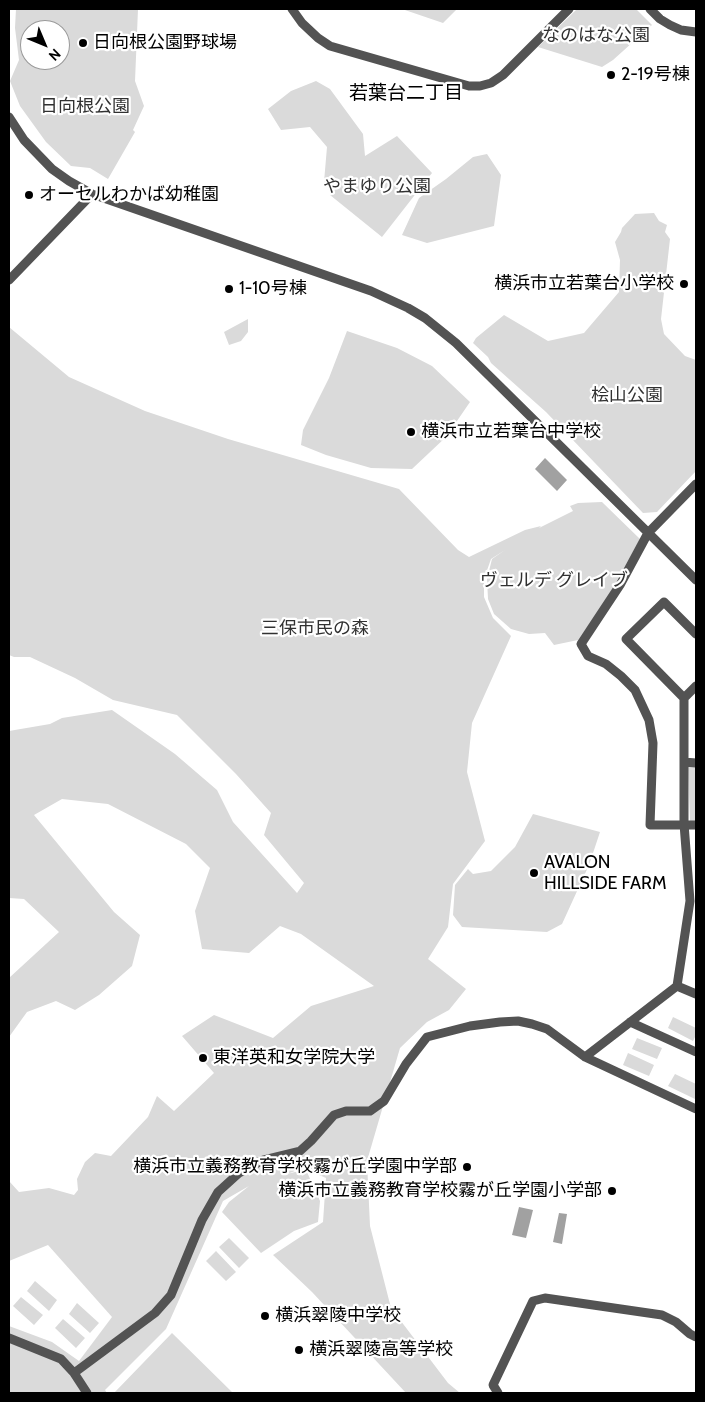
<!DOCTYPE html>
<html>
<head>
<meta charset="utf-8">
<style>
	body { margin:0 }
	#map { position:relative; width:705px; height:1402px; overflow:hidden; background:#fff; font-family:Cabin,sans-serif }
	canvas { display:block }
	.frame { position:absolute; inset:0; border:10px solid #000; pointer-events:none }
	.north { position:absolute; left:20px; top:20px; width:50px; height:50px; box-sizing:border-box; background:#fff; border:1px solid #999; border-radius:50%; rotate:135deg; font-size:14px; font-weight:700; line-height:20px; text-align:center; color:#000 }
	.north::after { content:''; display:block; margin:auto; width:18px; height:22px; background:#000; clip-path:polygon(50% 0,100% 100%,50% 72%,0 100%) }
</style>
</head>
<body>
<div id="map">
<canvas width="705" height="1402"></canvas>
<div class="frame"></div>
<div class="north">N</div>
</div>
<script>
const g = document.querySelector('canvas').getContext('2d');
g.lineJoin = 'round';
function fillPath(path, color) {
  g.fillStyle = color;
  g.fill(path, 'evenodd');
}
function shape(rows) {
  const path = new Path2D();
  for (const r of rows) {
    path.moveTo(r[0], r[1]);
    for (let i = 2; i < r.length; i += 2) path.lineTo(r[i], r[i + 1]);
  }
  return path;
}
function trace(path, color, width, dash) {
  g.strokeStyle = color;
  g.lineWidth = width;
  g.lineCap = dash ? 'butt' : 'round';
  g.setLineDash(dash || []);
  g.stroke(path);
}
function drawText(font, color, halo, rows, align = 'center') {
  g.font = font + ' Cabin,"Noto Sans JP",sans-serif';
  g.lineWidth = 4.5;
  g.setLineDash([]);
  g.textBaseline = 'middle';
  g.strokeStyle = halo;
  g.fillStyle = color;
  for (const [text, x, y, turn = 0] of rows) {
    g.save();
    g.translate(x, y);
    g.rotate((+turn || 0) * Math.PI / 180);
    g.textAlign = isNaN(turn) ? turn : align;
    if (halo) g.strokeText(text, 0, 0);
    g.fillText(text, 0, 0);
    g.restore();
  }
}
fillPath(shape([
	[16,9,138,9,135,81,144,106,133,130,135,132,108,179,90,168,71,166,46,142,20,106,10,81,19,60,15,28],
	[30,30,60,30,60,60,30,60],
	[402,9,457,9,443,23],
	[577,9,636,9,652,25,613,60,602,67,538,47],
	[316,81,330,89,363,134,365,156,397,136,432,173,382,237,330,195,330,188,324,182,327,147,310,127,281,130,268,109,291,91],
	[487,154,501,175,494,226,427,243,402,235,419,198,446,179,473,157],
	[654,213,659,221,667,225,665,232,670,239,661,319,664,334,685,356,696,360,696,471,657,512,643,513,546,412,491,363,488,357,473,343,476,338,504,315,548,341,584,333,619,292,620,260,615,242,621,232,622,228,635,214],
	[248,319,248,332,241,341,229,345,224,332],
	[9,327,69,377,145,411,228,439,399,489,458,550,469,557,525,530,541,526,539,528,573,511,570,506,578,503,602,502,640,539,605,602,578,640,554,645,545,633,529,634,511,629,494,614,488,599,487,579,492,559,505,550,491,559,484,579,484,597,493,618,511,636,472,723,467,772,485,841,453,884,448,927,428,959,466,989,449,1010,427,1022,400,1048,367,1161,370,1226,391,1308,448,1383,460,1393,406,1393,312,1292,273,1255,323,1222,326,1178,303,1168,287,1174,303,1170,307,1172,320,1201,318,1222,294,1231,261,1253,222,1212,229,1202,249,1186,223,1201,166,1329,105,1390,107,1393,9,1393,9,1326,52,1342,79,1361,112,1317,48,1245,9,1261,9,1181,19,1192,49,1188,74,1195,78,1190,77,1179,85,1162,95,1153,111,1156,148,1117,157,1096,174,1111,214,1073,182,1036,214,1015,273,1038,311,1006,374,986,301,934,280,926,249,953,202,949,195,911,210,868,186,844,108,804,62,799,34,815,114,912,140,935,132,966,99,995,75,1010,56,1001,27,1012,9,1037,9,978,59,932,24,899,9,898,9,731,50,724,62,718,112,710,175,754,217,790,233,822,297,893,304,883,264,835,271,813,236,774,177,715,113,700,75,678,30,657,14,657,9,655],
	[347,331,397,348,432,366,470,402,446,437,412,469,371,468,326,455,301,445,303,430,329,378],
	[688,767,696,767,696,821,690,821],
	[533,814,600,832,589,865,562,924,547,932,462,927,453,915,455,885,468,869,473,874,491,871,515,847],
	[673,1017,696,1028,696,1035,693,1041,668,1028],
	[637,1038,662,1048,657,1059,632,1049],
	[628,1053,654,1065,649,1076,623,1065],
	[675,1074,696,1084,695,1099,668,1086],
	[229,1238,249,1258,239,1268,219,1247],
	[216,1251,236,1272,226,1281,206,1261],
	[35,1281,57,1300,49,1311,27,1291],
	[21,1297,43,1315,34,1325,13,1306],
	[77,1303,99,1323,90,1333,69,1314],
	[63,1319,85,1338,76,1348,55,1328],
	[172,1333,233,1393,114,1393]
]), '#dadada');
fillPath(shape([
	[545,458,567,480,557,491,535,469],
	[519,1207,533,1210,526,1238,512,1235],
	[559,1213,567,1214,562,1244,553,1242]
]), '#a1a1a1');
trace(shape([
	[292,9,302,23,318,38,330,46,469,86,480,86,491,83,503,75,569,9],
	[650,9,660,19,670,25,681,30,696,32],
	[9,117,24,140,52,169,69,181,92,194,371,291,408,308,425,318,456,343,696,580],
	[9,280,92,194],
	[696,484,648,533,620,585,581,644,588,656,606,664,621,676,635,690,649,720,653,743,650,825,696,825],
	[684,698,696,686],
	[684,762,696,763],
	[677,986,696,994],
	[630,1022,696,1052],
	[585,1057,677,986,690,901,684,824,684,698,626,639,664,602,696,634],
	[9,1338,61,1359,74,1373,87,1393],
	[74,1373,155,1313,171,1295,202,1220,218,1192,239,1173,263,1160,300,1151,311,1141,334,1115,346,1111,370,1111,384,1101,406,1064,427,1037,470,1026,500,1022,518,1021,532,1024,547,1029,585,1057,696,1109],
	[498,1393,493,1385,533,1301,545,1298,662,1315,676,1322,690,1334,696,1337]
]), '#535353', 9);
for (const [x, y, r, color] of [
	[83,43,5,"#000"],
	[611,75,5,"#000"],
	[29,195,5,"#000"],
	[684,284,5,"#000"],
	[229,289,5,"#000"],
	[411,432,5,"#000"],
	[534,873,5,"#000"],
	[203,1058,5,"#000"],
	[467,1167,5,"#000"],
	[612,1191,5,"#000"],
	[265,1316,5,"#000"],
	[299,1350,5,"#000"]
]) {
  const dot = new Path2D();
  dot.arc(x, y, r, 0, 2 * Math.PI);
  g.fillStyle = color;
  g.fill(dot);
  trace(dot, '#fff', 2);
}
drawText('18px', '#313131', '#fff', [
	["なのはな公園",596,36],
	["日向根公園",85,107],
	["やまゆり公園",377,187],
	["桧山公園",627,396],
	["ヴェルデ グレイブ",554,581],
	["三保市民の森",315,629]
]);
drawText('18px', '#000', '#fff', [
	["日向根公園野球場",93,43],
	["2-19号棟",621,75],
	["オーセルわかば幼稚園",39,195],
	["横浜市立若葉台小学校",674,284,"right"],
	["1-10号棟",239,289],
	["横浜市立若葉台中学校",421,432],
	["AVALON",544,863],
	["HILLSIDE FARM",544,884],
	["東洋英和女学院大学",213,1058],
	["横浜市立義務教育学校霧が丘学園中学部",457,1167,"right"],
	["横浜市立義務教育学校霧が丘学園小学部",602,1191,"right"],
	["横浜翠陵中学校",275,1316],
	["横浜翠陵高等学校",309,1350]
], 'left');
drawText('19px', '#000', '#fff', [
	["若葉台二丁目",406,93]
]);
</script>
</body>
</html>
